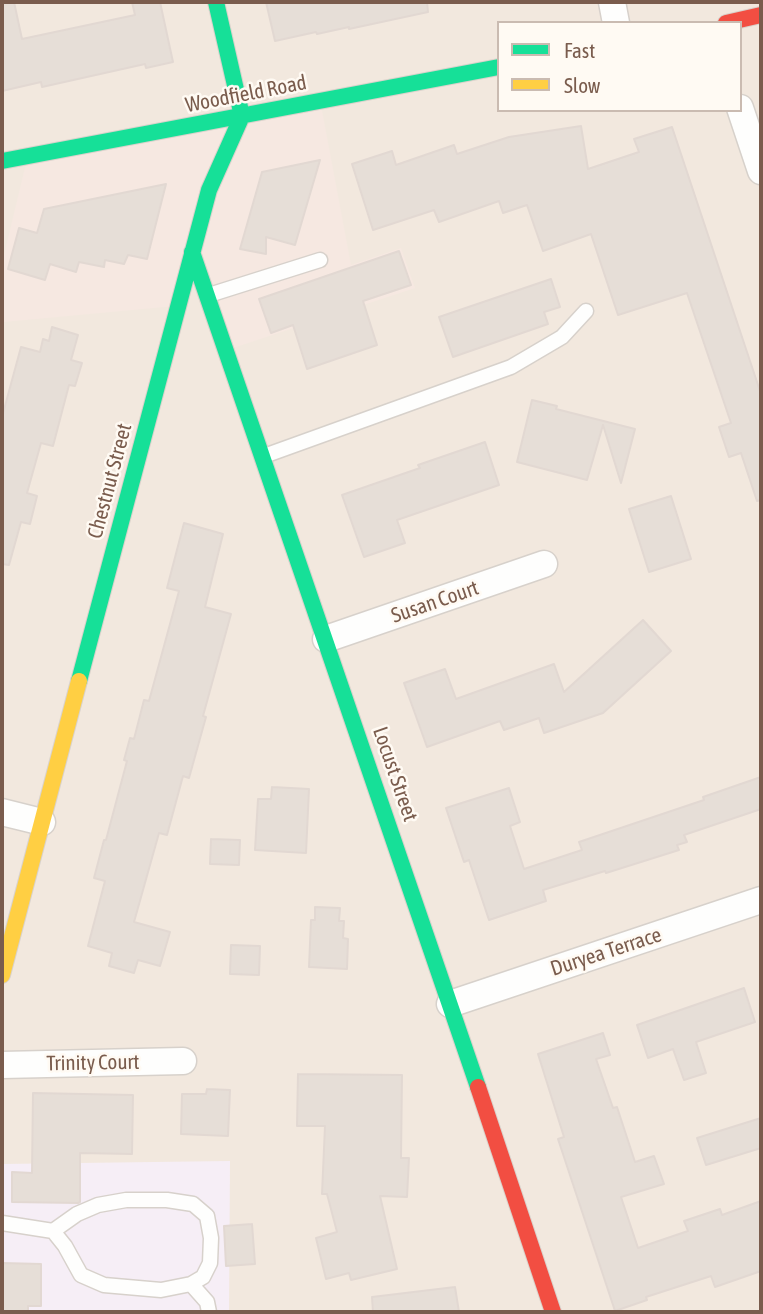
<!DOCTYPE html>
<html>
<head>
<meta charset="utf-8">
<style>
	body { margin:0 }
	#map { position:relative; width:763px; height:1314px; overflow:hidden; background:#f9f5f0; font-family:"Asap Condensed",sans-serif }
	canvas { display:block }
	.frame { position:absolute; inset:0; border:4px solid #7a5c4d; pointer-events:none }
	.legend { position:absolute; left:497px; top:21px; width:245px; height:91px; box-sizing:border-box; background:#fffaf3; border:2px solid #cabbb1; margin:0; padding:9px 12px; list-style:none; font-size:21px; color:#7a5c4d }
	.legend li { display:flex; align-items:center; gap:14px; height:35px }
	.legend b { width:35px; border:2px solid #cabbb1 }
</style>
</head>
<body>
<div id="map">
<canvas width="763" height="1314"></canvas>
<div class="frame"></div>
<ul class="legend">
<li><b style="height:9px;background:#16e098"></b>Fast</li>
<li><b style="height:9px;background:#ffcf43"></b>Slow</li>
</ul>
</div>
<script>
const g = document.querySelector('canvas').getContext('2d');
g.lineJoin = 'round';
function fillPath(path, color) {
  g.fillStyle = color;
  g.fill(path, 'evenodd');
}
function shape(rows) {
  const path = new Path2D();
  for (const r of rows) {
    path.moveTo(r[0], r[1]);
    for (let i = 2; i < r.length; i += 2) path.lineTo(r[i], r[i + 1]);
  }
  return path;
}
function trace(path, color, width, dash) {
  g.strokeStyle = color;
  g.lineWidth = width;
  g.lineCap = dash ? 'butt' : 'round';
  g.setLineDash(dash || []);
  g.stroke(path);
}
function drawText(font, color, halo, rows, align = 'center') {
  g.font = font + ' "Asap Condensed",sans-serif';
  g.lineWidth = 5;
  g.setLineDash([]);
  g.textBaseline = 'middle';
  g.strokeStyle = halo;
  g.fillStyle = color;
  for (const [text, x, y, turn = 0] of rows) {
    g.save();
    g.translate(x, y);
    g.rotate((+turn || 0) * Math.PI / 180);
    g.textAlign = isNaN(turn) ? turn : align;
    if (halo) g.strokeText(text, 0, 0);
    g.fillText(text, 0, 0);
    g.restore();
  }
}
fillPath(shape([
	[2,2,761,2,761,1312,2,1312],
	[499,23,740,23,740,110,499,110]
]), '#f2e8de');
fillPath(shape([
	[321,105,351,265,401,248,415,288,227,350,191,249,175,306,4,322,3,259,27,159]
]), '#f6e8e1');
fillPath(shape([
	[230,1161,229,1312,2,1312,2,1164]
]), '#f6eef6');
const building = shape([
	[2,2,14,2,22,39,135,15,132,2,160,2,173,62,146,68,145,64,42,87,41,82,2,91,2,2],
	[266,2,427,2,428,12,349,29,349,27,317,34,316,32,275,41,266,2],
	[581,126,588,169,639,152,634,139,672,127,761,394,761,500,757,501,741,453,729,457,719,427,731,423,687,293,618,315,591,234,543,251,527,205,503,213,499,201,439,222,434,210,373,230,352,164,392,151,396,165,454,145,457,154,509,137,581,126],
	[320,160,295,245,266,237,266,254,240,249,262,172,320,160],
	[166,184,147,259,128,255,124,264,105,260,104,267,79,262,76,272,50,264,45,280,8,269,19,228,37,233,44,209,166,184],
	[399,251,411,285,363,301,377,345,307,369,293,325,271,333,259,299,399,251],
	[551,279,560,307,544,312,548,324,453,357,439,317,551,279],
	[52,327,78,335,71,360,82,363,75,386,69,385,53,446,41,443,27,493,37,496,30,524,21,522,9,565,2,564,2,417,21,347,40,352,43,339,49,341,52,327],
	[532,400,557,406,556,409,635,429,621,483,603,425,587,480,517,462,532,400],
	[485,442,499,485,397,520,405,543,364,557,342,495,420,468,418,465,485,442],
	[671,496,691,559,649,572,629,509,671,496],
	[184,523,223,534,205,607,231,614,203,716,206,717,189,778,183,776,167,835,159,833,134,922,170,932,160,966,138,960,134,973,109,966,112,953,88,946,105,881,94,878,104,840,106,840,127,761,124,760,130,738,134,739,144,700,149,701,179,591,167,588,184,523],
	[643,620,671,651,603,713,544,733,539,718,504,730,500,721,427,747,404,683,445,669,456,699,554,664,564,692,643,620],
	[761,777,761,809,684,835,687,842,677,845,679,850,606,873,605,871,543,890,546,901,489,920,469,860,464,862,446,808,509,788,520,822,510,826,524,869,582,850,579,842,704,800,703,797,761,777],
	[272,787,309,789,306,853,255,850,258,799,271,799,272,787],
	[211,839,240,840,239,865,210,864,211,839],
	[315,907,340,908,339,921,344,921,343,938,348,939,347,969,309,967,311,920,315,920,315,907],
	[231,945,260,946,259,975,230,974,231,945],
	[744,988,755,1022,696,1042,706,1073,684,1080,673,1049,648,1058,637,1025,744,988],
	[603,1033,610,1055,596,1059,613,1108,617,1107,635,1162,654,1156,664,1184,621,1197,638,1248,688,1231,684,1221,720,1209,722,1215,761,1201,761,1271,715,1287,711,1276,646,1297,647,1300,615,1311,558,1139,564,1137,538,1054,603,1033],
	[298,1074,402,1075,401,1158,409,1158,407,1197,380,1196,397,1269,351,1280,349,1273,326,1279,316,1238,337,1232,327,1194,322,1194,325,1126,297,1126,298,1074],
	[207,1089,230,1090,228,1136,181,1134,182,1094,206,1094,207,1089],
	[33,1093,133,1095,132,1154,80,1153,80,1202,78,1203,12,1202,12,1172,32,1173,33,1093],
	[761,1118,761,1148,706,1165,697,1138,761,1118],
	[252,1224,255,1264,226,1266,224,1226,252,1224],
	[2,1263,41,1264,41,1306,28,1306,28,1312,2,1312,2,1263],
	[455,1287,459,1312,373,1312,372,1297,455,1287]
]);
fillPath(building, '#e6ded7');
trace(building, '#e2d8d2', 2);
const lane = shape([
	[209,295,320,260],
	[264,456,511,367,562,337,586,311],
	[2,1223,53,1231,77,1214,98,1205,126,1200,167,1200,193,1204,207,1216,211,1238,210,1263,203,1277,191,1284,161,1290,104,1285,81,1275,65,1246,53,1231],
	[191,1284,207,1302,209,1312]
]);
const street = shape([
	[612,2,616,23],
	[740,108,761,171],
	[326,639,544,564],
	[2,812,42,822],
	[450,1004,761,900],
	[2,1065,183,1061]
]);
const fast = shape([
	[2,161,499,67],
	[192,252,478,1087],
	[79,681,209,190,242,116,216,2]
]);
const slow = shape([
	[2,975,79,681]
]);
const jam = shape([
	[726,23,761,15],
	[478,1087,553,1312]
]);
trace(lane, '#d7d1cb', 17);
trace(street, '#d7d1cb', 29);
trace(fast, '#d9d2cb', 18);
trace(slow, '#d9d2cb', 18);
trace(jam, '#d9d2cb', 18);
trace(lane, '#fefefd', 14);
trace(street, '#fefefd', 26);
trace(fast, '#16e098', 16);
trace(slow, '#ffcf43', 16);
trace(jam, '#f24e42', 16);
drawText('21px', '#7a5c4d', '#fffaf3', [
	["Woodfield Road",246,94,-11],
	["Chestnut Street",110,481,-75],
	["Susan Court",435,602,-19],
	["Locust Street",395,774,71],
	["Duryea Terrace",606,952,-18],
	["Trinity Court",93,1063,-1]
]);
</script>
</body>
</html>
